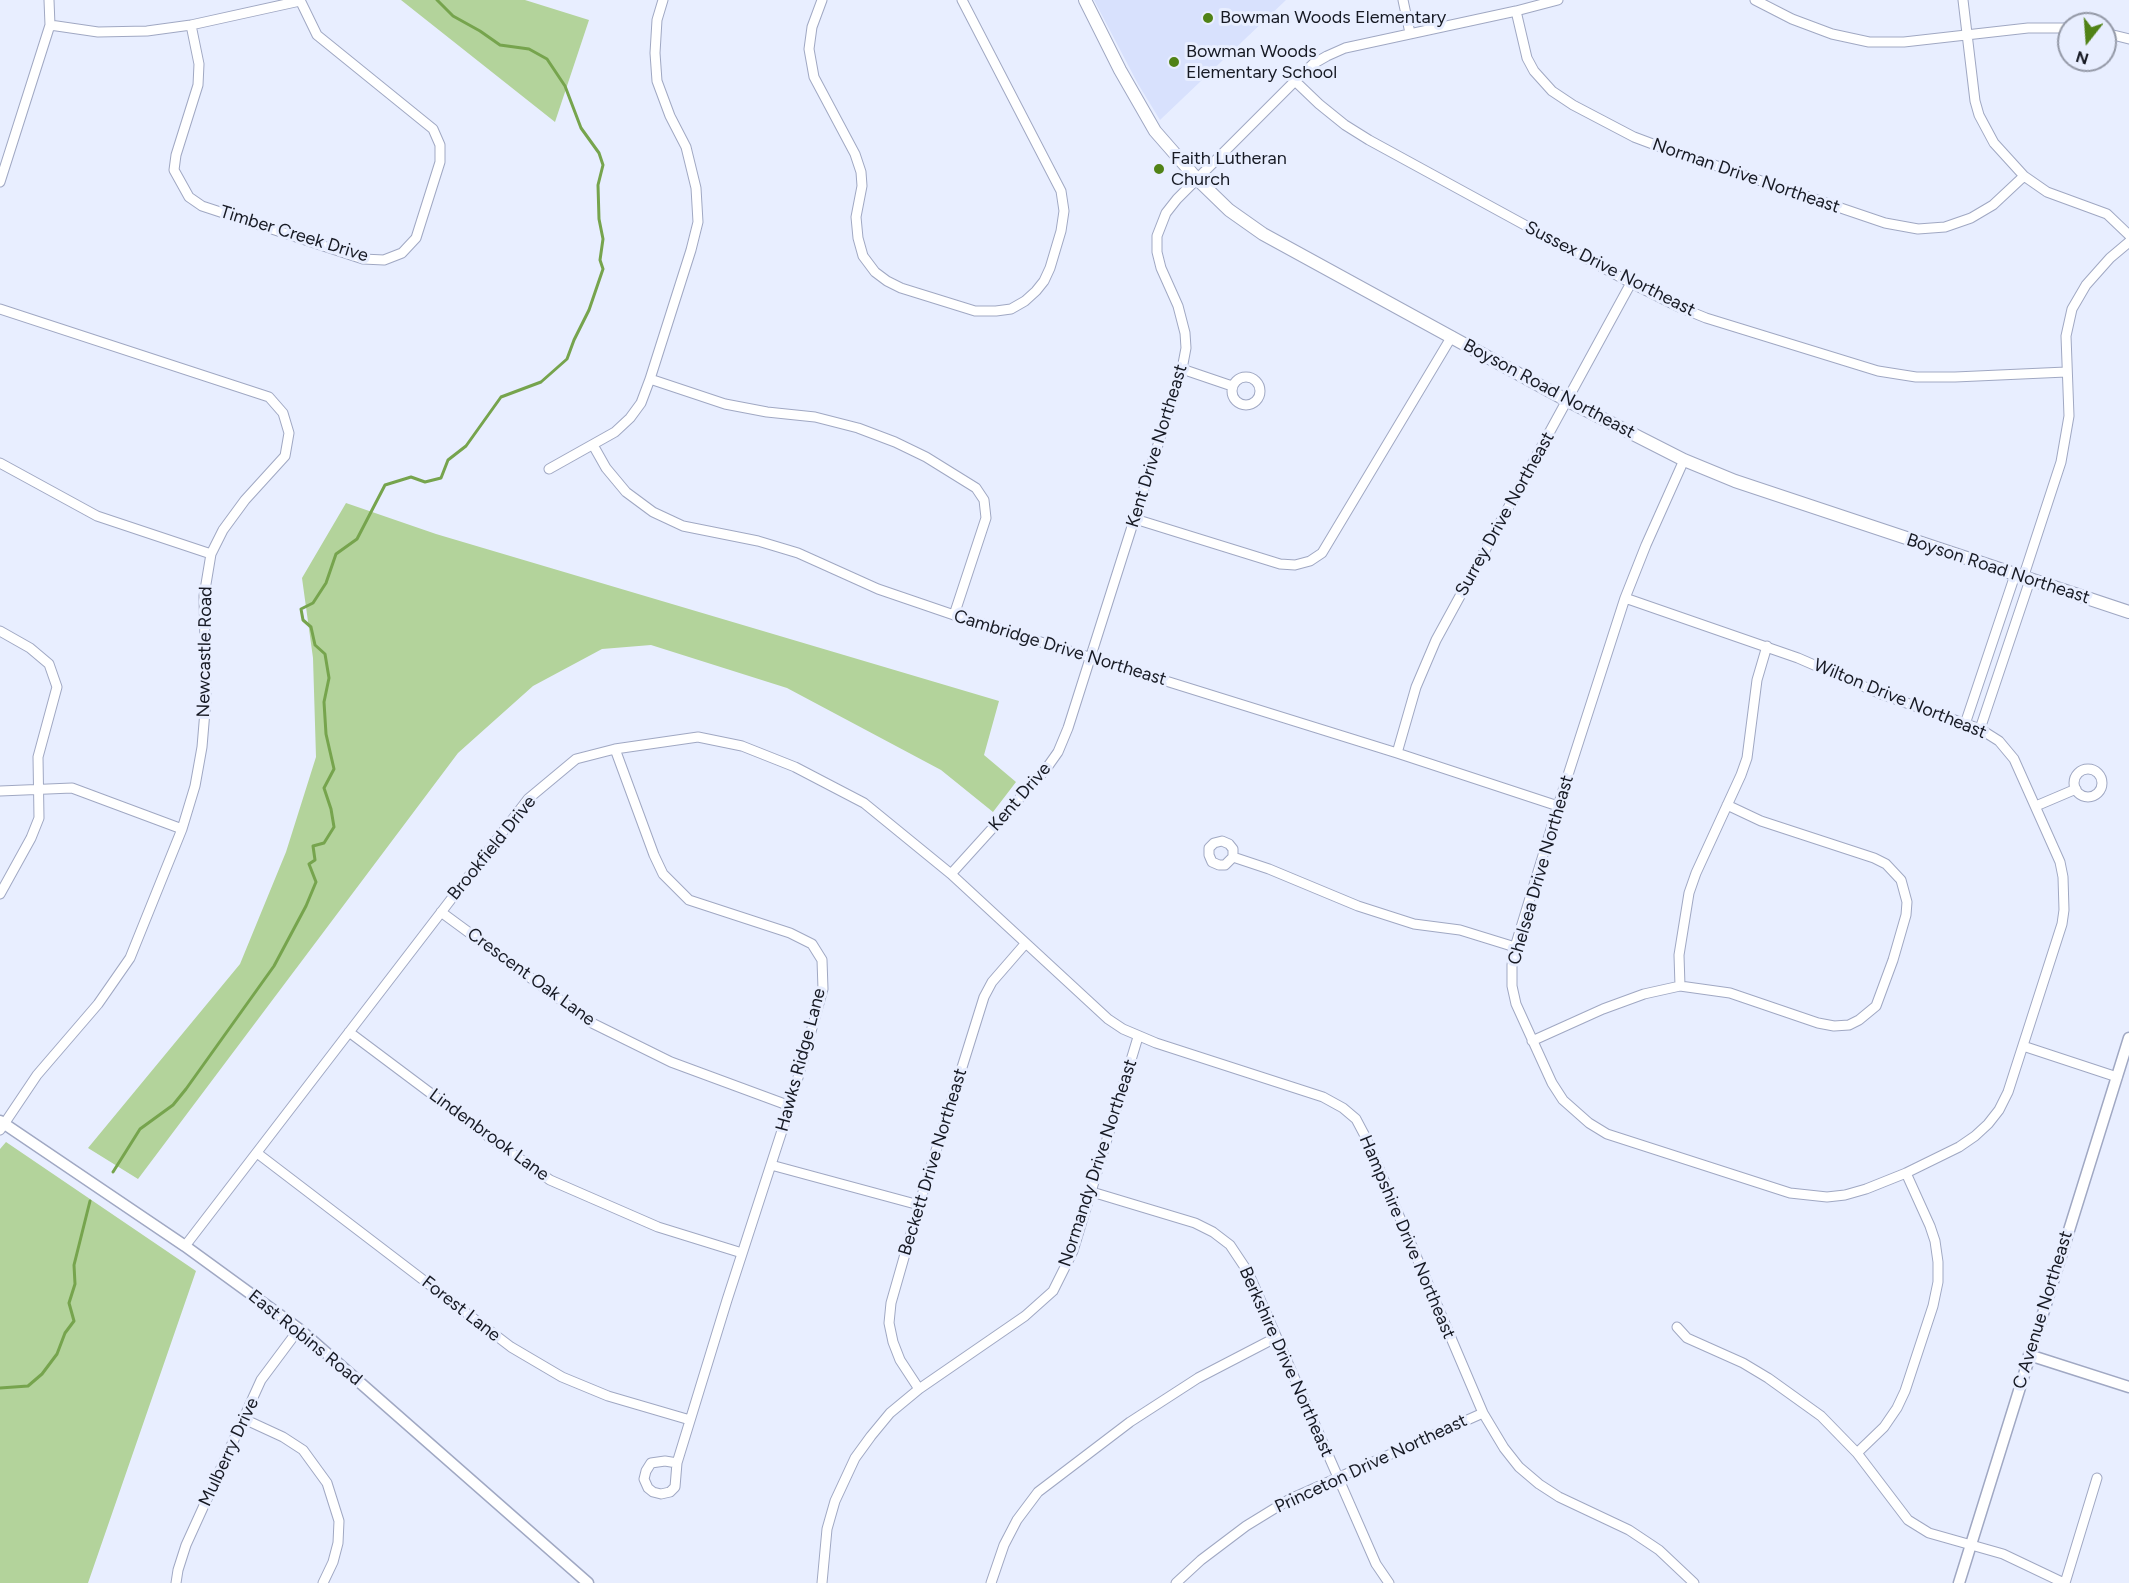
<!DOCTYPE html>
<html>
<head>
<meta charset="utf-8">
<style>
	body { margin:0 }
	#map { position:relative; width:2129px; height:1583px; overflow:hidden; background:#e8eeff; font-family:Figtree,sans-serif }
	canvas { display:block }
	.north { position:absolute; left:2057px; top:12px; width:60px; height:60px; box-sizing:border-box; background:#e8eeff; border:2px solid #9499a7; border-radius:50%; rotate:197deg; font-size:16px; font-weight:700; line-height:24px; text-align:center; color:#171a24 }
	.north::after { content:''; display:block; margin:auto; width:21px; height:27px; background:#508216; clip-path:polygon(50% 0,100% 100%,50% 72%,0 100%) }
</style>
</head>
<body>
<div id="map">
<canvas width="2129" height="1583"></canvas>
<div class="north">N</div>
</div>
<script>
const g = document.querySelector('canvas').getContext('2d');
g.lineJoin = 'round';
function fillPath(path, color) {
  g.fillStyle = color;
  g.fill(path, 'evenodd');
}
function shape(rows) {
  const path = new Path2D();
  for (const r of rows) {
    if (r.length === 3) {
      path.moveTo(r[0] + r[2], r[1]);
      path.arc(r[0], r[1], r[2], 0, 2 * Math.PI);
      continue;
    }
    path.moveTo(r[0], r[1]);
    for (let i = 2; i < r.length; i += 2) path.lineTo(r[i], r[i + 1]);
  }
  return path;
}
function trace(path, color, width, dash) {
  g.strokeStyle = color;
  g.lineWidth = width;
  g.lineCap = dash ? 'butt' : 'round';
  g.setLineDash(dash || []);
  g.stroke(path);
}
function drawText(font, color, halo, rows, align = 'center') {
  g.font = font + ' Figtree,sans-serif';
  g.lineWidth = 6;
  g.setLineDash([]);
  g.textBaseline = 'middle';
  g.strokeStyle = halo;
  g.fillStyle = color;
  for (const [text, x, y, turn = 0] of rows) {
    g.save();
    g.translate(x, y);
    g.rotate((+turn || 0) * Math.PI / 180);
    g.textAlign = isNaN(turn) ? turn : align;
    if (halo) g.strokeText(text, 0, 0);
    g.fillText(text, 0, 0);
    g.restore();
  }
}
fillPath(shape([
	[1094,0,1286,0,1160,120,1138,84]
]), '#d8e1fd');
fillPath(shape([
	[401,0,525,0,589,20,555,122],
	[346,503,436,534,999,701,984,755,1016,782,993,812,941,770,787,688,651,645,602,649,533,686,458,753,138,1179,88,1148,240,964,286,852,316,757,313,658,302,578],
	[6,1142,196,1271,88,1583,0,1583,0,1149]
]), '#b3d39b');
trace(shape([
	[113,1172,140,1129,173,1105,186,1089,274,966,306,906,316,882,309,864,315,860,313,846,324,843,334,827,331,809,324,788,334,769,326,734,324,702,329,678,325,654,315,645,311,627,303,620,301,609,313,603,326,583,336,554,357,539,385,485,411,477,425,482,441,478,448,460,466,446,501,397,541,382,567,359,574,340,589,310,603,269,600,260,603,239,599,219,598,185,603,165,599,153,581,128,565,86,547,59,529,49,500,45,480,31,453,16,437,0],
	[0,1388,28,1386,42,1374,57,1354,65,1333,74,1321,69,1303,75,1284,74,1265,90,1201]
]), '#76a44d', 3);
const minor = shape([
	[822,0,812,27,809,49,814,77,855,154,861,172,862,186,856,217,858,238,863,256,875,272,887,281,901,288,975,311,996,311,1011,309,1025,301,1036,291,1044,281,1050,268,1061,231,1064,211,1061,191,962,0],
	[1403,0,1410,33],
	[1755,0,1792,19,1832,34,1869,42,1904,42,2028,28,2069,28],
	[1963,0,1975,101,1979,115,1994,143,2024,176,2047,192,2107,214,2129,235],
	[1516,11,1527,58,1534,71,1552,91,1573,105,1634,137,1658,146,1885,223,1918,229,1945,227,1971,218,1993,205,2024,176],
	[50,25,98,32,147,31,191,25,300,1],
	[191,25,199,64,198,85,176,155,174,170,189,197,202,206,363,259,384,260,402,253,416,238,440,162,440,145,433,129,317,35,300,0],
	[2105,33,2129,39],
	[1295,81,1319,104,1345,125,1369,140,1631,283,1679,307,1706,318,1878,371,1916,377,1955,377,2066,372],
	[0,182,50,25,49,0],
	[0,309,269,397,283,413,289,433,285,456,245,500,223,530,211,554,204,596,206,699,202,747,195,786,182,829,130,958,98,1004,37,1075,0,1130],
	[1182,369,1232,386],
	[1246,391,14],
	[650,379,725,404,767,412,815,417,858,428,895,442,926,457,976,488,984,500,986,518,954,615],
	[593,445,606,468,626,492,653,512,683,526,758,541,798,553,878,589,954,615,1397,753,1558,806],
	[0,463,97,516,211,554],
	[549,469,615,432,630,418,641,403,650,379,691,250,698,222,696,188,686,147,670,116,657,81,655,53,657,20,663,0],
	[1135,519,1280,564,1295,565,1310,561,1322,553,1452,336],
	[2023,578,2061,462,2069,416,2066,336,2072,309,2086,285,2110,258,2129,242],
	[1625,598,1798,658,1881,694,1980,729,1999,741,2014,759,2060,862,2063,877,2064,910,2062,924,2008,1092,1999,1110,1988,1124,1975,1136,1959,1147,1906,1173,1866,1189,1845,1195,1827,1197,1790,1193,1607,1134,1589,1123,1563,1100,1552,1083,1516,1004,1512,986,1512,965,1515,947,1558,806,1625,598,1646,545,1684,460],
	[0,631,30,648,49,664,57,687,38,757,39,818,31,838,0,894],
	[1965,724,2015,575],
	[1980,729,2030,580],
	[615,749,654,855,663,874,689,900,790,933,812,944,822,960,823,989,790,1106,727,1300,677,1463,665,1461,651,1463,646,1471,644,1479,648,1488,653,1492,661,1494,670,1492,675,1487,677,1463],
	[1397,753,1416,687,1436,640,1631,283],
	[2088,783,14],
	[0,791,72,788,182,829],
	[2036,806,2076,789],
	[1233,857,1225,865,1219,865,1212,862,1209,855,1209,848,1214,843,1222,841,1229,844,1233,849,1233,857,1269,869,1358,906,1414,924,1460,930,1515,947],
	[951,874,1046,769,1058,752,1068,728,1182,369,1186,348,1185,333,1178,306,1161,268,1157,252,1157,236,1166,213,1177,199,1295,81,1313,64,1327,56,1345,48,1516,11,1558,0],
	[441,912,592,1023,671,1062,790,1106],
	[1680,986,1679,955,1689,893,1696,873,1741,775,1747,758,1757,680,1767,646],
	[349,1032,493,1140,550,1180,658,1227,742,1253],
	[1532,1041,1603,1009,1644,994,1680,986,1730,993,1818,1023,1834,1026,1849,1025,1859,1020,1876,1006,1893,960,1906,915,1907,902,1901,880,1886,864,1874,858,1761,821,1727,805],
	[2023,1046,2117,1077],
	[257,1153,511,1347,562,1377,608,1396,690,1420],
	[771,1165,919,1205],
	[1092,1192,1195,1223,1213,1232,1230,1245,1248,1272,1376,1564,1389,1583],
	[185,1246,528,799,576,759,615,749,698,737,742,746,795,767,864,803,951,874,1108,1019,1123,1029,1156,1043,1323,1097,1343,1108,1356,1119,1365,1136,1483,1413,1504,1448,1519,1467,1539,1484,1559,1497,1629,1530,1659,1550,1694,1583],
	[1677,1327,1687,1338,1743,1363,1768,1378,1821,1416,1857,1453,1908,1520,1929,1533,2003,1554,2064,1583],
	[919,1389,900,1360,893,1342,889,1323,891,1303,919,1205,984,997,992,982,1025,944],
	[244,1419,283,1437,303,1450,327,1483,339,1521,338,1543,333,1562,323,1583],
	[1857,1453,1884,1427,1897,1408,1905,1391,1933,1306,1938,1282,1938,1262,1935,1241,1930,1226,1906,1173],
	[176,1583,178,1570,186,1545,261,1380,299,1329],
	[822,1583,827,1529,835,1501,855,1458,871,1436,890,1413,919,1389,1025,1316,1053,1291,1073,1251,1138,1037],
	[991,1583,1004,1545,1017,1520,1038,1492,1130,1422,1198,1378,1275,1338],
	[1176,1583,1201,1560,1246,1526,1290,1499,1483,1413],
	[2065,1583,2097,1478]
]);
const tertiary = shape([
	[0,1121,185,1246,299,1329,588,1583],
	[2029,1355,2129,1387],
	[1959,1583,2129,1038]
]);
const secondary = shape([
	[1085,0,1120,70,1155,131,1197,179,1229,210,1263,234,1568,401,1684,460,1735,481,2129,612]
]);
trace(minor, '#a0a8c3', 11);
trace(tertiary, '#a0a8c3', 13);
trace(secondary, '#a0a8c3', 14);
trace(minor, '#fff', 9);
trace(tertiary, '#fff', 10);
trace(secondary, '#fff', 12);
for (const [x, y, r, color] of [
	[1208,18,6,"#508216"],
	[1174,62,6,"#508216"],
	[1159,169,6,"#508216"]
]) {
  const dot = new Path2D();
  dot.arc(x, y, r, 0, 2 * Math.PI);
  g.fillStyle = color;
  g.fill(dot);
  trace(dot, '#e8eeff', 2);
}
drawText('18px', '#171a24', '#e8eeff', [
	["Bowman Woods Elementary",1220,18],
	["Bowman Woods",1186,52],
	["Elementary School",1186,73],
	["Faith Lutheran",1171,159],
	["Church",1171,180]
], 'left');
drawText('18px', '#171a24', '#e8eeff', [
	["Norman Drive Northeast",1746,176,19],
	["Timber Creek Drive",294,234,17],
	["Sussex Drive Northeast",1610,269,27],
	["Boyson Road Northeast",1549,389,28],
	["Kent Drive Northeast",1157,446,-73],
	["Surrey Drive Northeast",1505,514,-61],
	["Boyson Road Northeast",1998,569,18],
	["Cambridge Drive Northeast",1060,648,17],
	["Newcastle Road",205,652,-89],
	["Wilton Drive Northeast",1900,699,22],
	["Kent Drive",1020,797,-49],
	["Brookfield Drive",492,848,-51],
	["Chelsea Drive Northeast",1541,870,-74],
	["Crescent Oak Lane",531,977,36],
	["Hawks Ridge Lane",801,1060,-75],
	["Lindenbrook Lane",489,1135,36],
	["Beckett Drive Northeast",933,1162,-73],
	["Normandy Drive Northeast",1098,1163,-72],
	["Hampshire Drive Northeast",1407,1237,67],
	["Forest Lane",461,1309,38],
	["C Avenue Northeast",2043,1310,-73],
	["East Robins Road",305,1338,39],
	["Berkshire Drive Northeast",1286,1362,66],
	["Mulberry Drive",229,1452,-65],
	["Princeton Drive Northeast",1371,1464,-25]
]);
</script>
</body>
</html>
